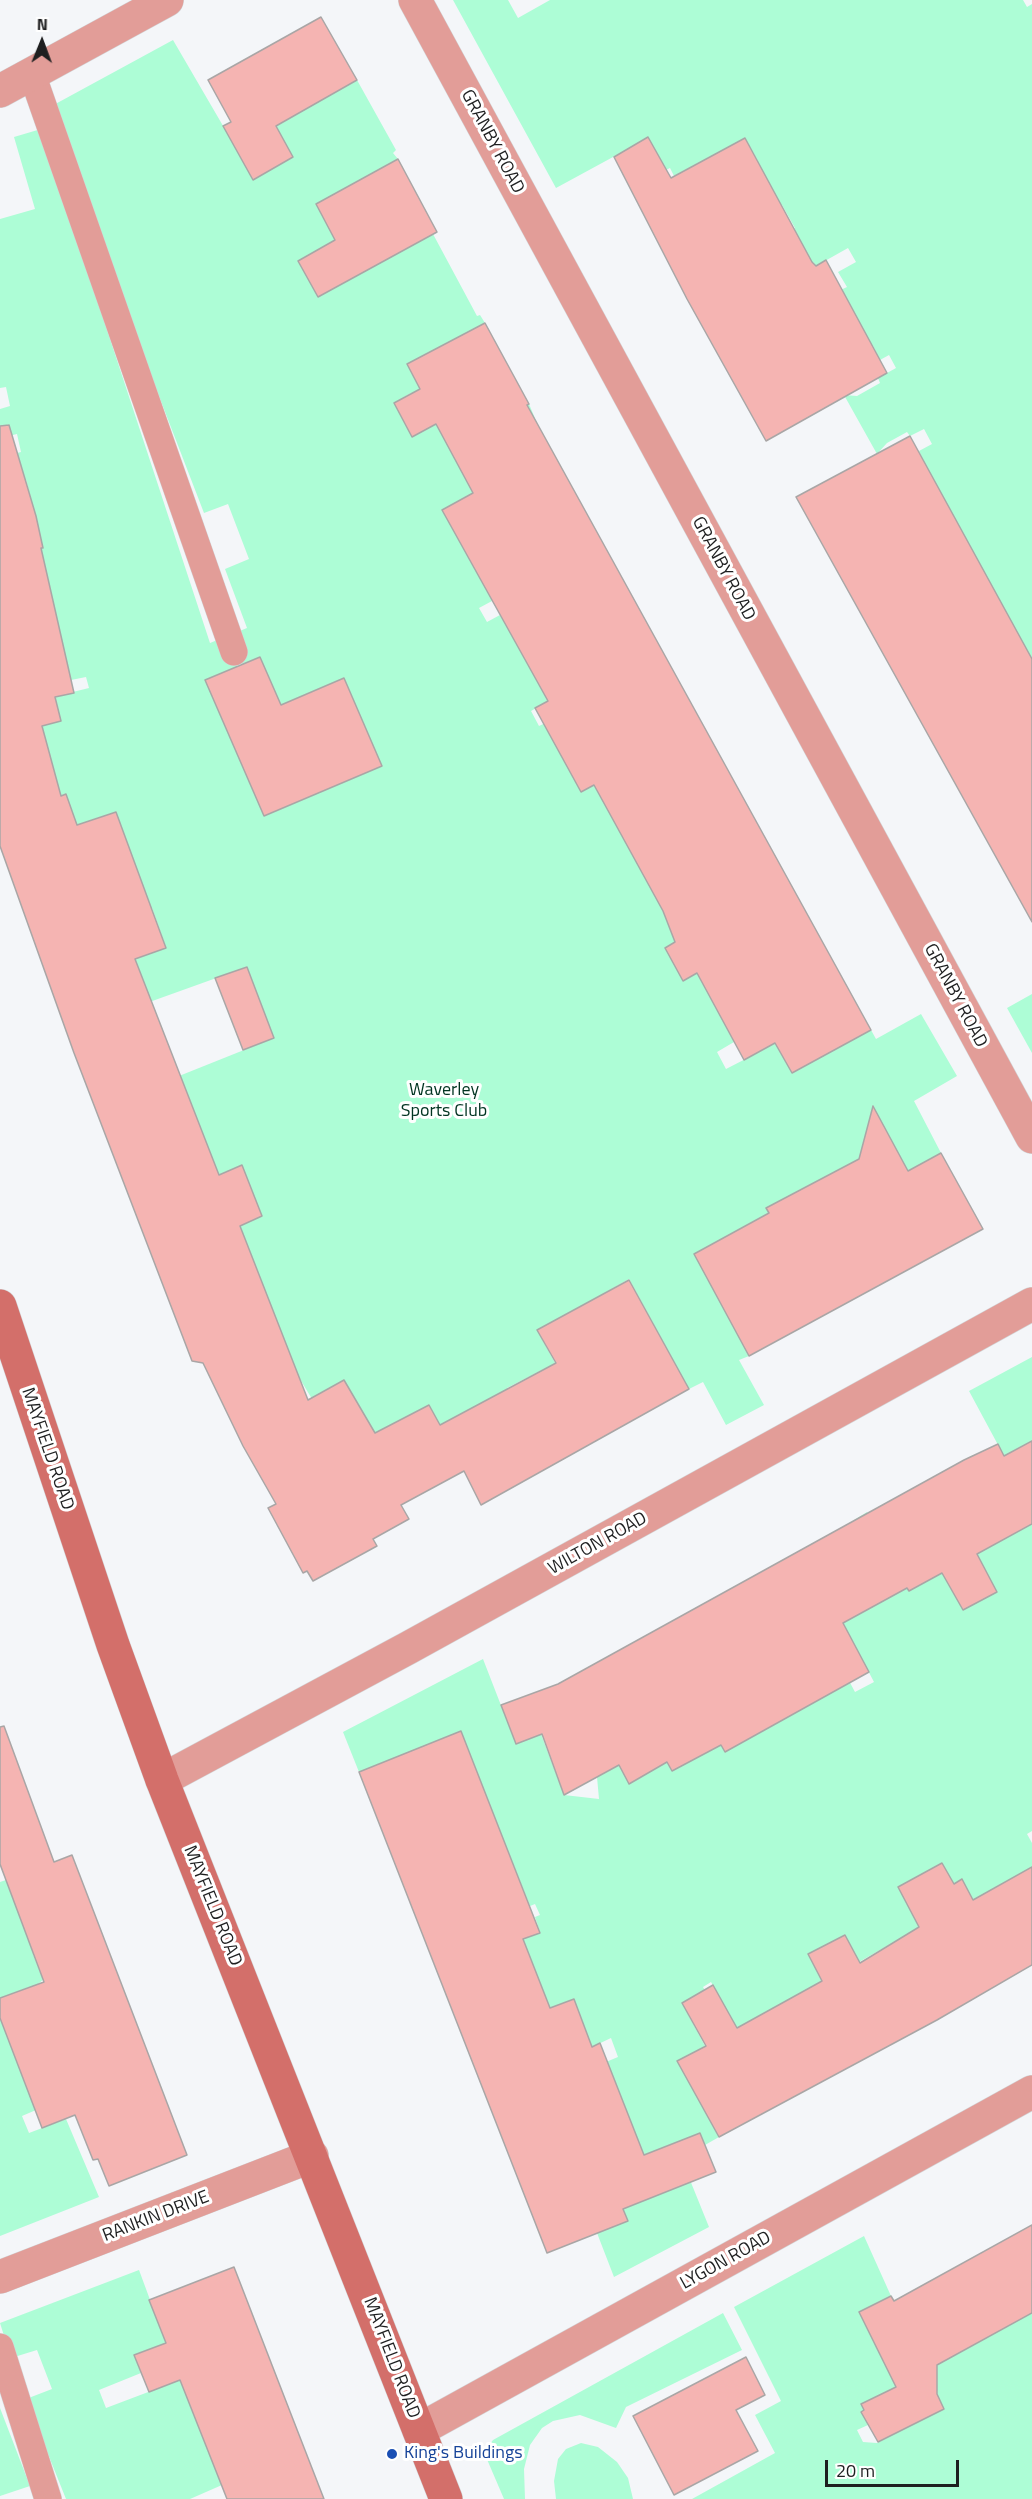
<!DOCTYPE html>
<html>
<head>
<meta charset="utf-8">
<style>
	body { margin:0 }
	#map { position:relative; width:1032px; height:2499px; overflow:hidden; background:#f4f6f9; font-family:"Titillium Web",sans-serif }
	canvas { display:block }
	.north { position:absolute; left:12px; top:12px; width:60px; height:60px; -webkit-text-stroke:4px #fff; paint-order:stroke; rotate:1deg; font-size:16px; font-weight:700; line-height:24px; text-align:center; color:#1e1f20 }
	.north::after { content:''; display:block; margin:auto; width:21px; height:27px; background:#1e1f20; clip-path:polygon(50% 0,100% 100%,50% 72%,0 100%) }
	.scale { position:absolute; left:825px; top:2460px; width:134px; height:27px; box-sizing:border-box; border:3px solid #1e1f20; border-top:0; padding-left:8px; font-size:18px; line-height:21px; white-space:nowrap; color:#1e1f20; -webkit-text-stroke:4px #fff; paint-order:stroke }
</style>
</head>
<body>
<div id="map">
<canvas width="1032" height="2499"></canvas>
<div class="north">N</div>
<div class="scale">20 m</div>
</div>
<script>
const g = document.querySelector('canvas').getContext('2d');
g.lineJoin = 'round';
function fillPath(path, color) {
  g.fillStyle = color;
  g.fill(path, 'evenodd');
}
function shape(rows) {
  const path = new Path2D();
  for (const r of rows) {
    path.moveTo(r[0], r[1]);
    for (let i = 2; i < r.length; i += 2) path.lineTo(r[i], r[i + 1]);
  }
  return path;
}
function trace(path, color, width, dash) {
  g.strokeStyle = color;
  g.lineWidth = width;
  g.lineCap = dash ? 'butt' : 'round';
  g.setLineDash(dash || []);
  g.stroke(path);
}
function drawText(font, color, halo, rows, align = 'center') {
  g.font = font + ' "Titillium Web",sans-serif';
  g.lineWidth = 6;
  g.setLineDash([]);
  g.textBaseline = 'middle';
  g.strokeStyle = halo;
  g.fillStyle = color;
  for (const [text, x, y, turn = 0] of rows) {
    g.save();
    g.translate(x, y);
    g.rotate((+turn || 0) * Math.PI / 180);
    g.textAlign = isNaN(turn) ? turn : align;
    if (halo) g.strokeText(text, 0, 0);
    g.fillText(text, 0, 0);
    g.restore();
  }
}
fillPath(shape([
	[453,0,508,0,518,18,550,0,1023,0,1027,7,1032,4,1032,698,919,451,932,444,924,429,910,436,907,432,887,443,877,454,844,395,857,396,880,383,878,378,896,368,889,355,880,360,873,346,863,351,832,294,847,287,838,272,856,262,848,248,816,266,813,262,789,275,762,246,795,228,782,205,754,220,730,176,758,161,745,138,674,176,670,168,666,170,648,138,556,188],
	[173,40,254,179,293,157,276,126,357,80,396,150,393,153,398,159,316,204,335,240,298,261,318,297,433,234,477,316,480,315,485,323,407,364,423,394,411,393,394,403,412,437,430,427,436,418,529,404,537,423,459,465,475,497,492,601,479,608,487,622,500,615,511,634,535,621,556,672,538,683,548,701,531,711,539,726,556,718,574,779,581,792,594,785,604,803,626,791,648,842,630,851,650,887,668,876,679,940,665,948,683,980,716,962,725,1025,734,1042,717,1052,726,1069,763,1050,772,1038,792,1073,871,1030,876,1039,921,1014,957,1076,914,1101,941,1153,904,1173,872,1182,801,1189,767,1208,779,1231,749,1356,739,1360,764,1405,726,1425,703,1382,689,1389,629,1279,608,1291,621,1315,557,1319,537,1330,593,1432,544,1369,507,1388,518,1410,440,1425,429,1405,339,1457,315,1404,294,1369,239,1226,262,1216,242,1166,218,1175,179,1076,274,1038,247,967,66,1032,62,1017,124,956,139,958,166,947,152,908,128,917,130,851,116,812,91,820,79,831,65,794,0,817,55,775,42,726,61,721,57,705,0,710,89,688,86,677,71,680,10,555,43,547,26,480,0,486,0,457,21,452,17,434,0,438,0,409,10,406,6,387,0,388,0,219,35,209,14,137,41,129,210,643,247,628,225,569,249,559,228,504,204,513,48,108],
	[1032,994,1032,1053,1007,1008],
	[1032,1357,1032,1441,1004,1456,969,1391],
	[973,1455,1032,1506,1032,1831,1027,1834,1032,1843,1032,1910,1005,1882,973,1900,961,1880,954,1884,942,1863,898,1887,921,1902,946,2015,937,2020,894,1942,859,1962,845,1935,808,1954,822,1981,737,2028,711,1982,703,1987,713,2006,692,1998,682,2003,705,2046,678,2061,719,2137,705,2145,700,2133,675,2143,709,2227,614,2277,597,2233,628,2221,572,2076,618,2057,611,2038,592,2047,574,1999,546,2010,480,1956,540,1932,535,1917,540,1915,535,1904,530,1906,504,1841,478,1851,497,1823,461,1731,359,1772,343,1732,483,1659,516,1744,541,1734,564,1795,599,1799,597,1777,589,1764,650,1731,672,1771,691,1761,717,1737,725,1752,784,1560,855,1692,874,1682,843,1623,895,1594,854,1520,867,1512,909,1591,942,1573,963,1610,997,1592,977,1554,1007,1537,964,1460],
	[6,1880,41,1951,33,1954,43,1980,30,1990,29,1987,0,1998,0,1882],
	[0,2018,36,2110,22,2116,29,2133,66,2119,99,2197,0,2236],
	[864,2236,891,2296,860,2312,900,2393,864,2410,868,2425,857,2430,863,2442,877,2443,909,2426,926,2371,950,2358,917,2293,1032,2313,1032,2499,692,2499,775,2453,755,2415,781,2401,734,2307],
	[139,2270,166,2343,134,2355,141,2373,99,2390,106,2408,180,2380,222,2485,190,2499,66,2499,26,2399,52,2389,37,2350,11,2358,0,2323],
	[723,2313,742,2350,626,2407,616,2428,580,2415,553,2421,542,2428,530,2445,524,2469,525,2499,504,2499,486,2457,487,2448,493,2440],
	[0,2408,30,2486,0,2496],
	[581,2443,598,2447,617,2462,628,2478,633,2499,556,2499,554,2481,558,2459,566,2449]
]), '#adfdd6');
const building = shape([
	[321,17,357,80,276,126,293,157,253,180,223,126,231,122,208,80,321,17],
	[648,137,671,178,745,138,812,262,816,266,826,260,887,373,766,441,687,299,614,157,648,137],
	[398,159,437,232,318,297,298,261,335,240,316,204,398,159],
	[485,323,529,404,527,405,871,1030,792,1073,775,1043,744,1060,697,973,683,981,665,948,675,942,663,911,594,785,581,792,535,708,548,701,442,510,473,493,436,424,412,437,394,403,420,389,407,364,485,323],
	[9,425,36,516,43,548,41,548,74,693,55,697,61,721,42,726,61,796,66,794,77,825,116,812,166,948,135,959,219,1175,242,1165,262,1216,240,1226,308,1400,344,1380,375,1433,429,1405,440,1425,556,1363,537,1330,629,1280,689,1389,481,1505,464,1471,401,1505,409,1519,373,1539,377,1546,313,1581,307,1571,303,1573,268,1508,276,1504,243,1446,203,1363,192,1361,74,1053,0,846,0,426,9,425],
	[910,436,1032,659,1032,922,796,497,910,436],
	[260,657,281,705,344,678,382,766,264,816,205,680,260,657],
	[247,967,274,1038,243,1050,215,978,247,967],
	[873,1106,908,1171,941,1153,983,1229,749,1356,694,1254,769,1213,766,1208,859,1159,873,1106],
	[1032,1441,1032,1524,977,1554,997,1592,963,1610,942,1573,909,1591,907,1588,843,1623,869,1672,725,1752,721,1745,672,1771,667,1762,629,1784,619,1765,564,1795,542,1734,516,1744,501,1705,558,1684,964,1460,998,1444,1004,1456,1032,1441],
	[4,1726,54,1862,72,1855,187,2155,109,2186,98,2159,93,2160,75,2115,42,2128,0,2018,0,1998,44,1982,0,1864,0,1727,4,1726],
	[461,1731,540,1933,523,1939,550,2008,574,1999,592,2047,600,2043,644,2155,700,2133,716,2172,623,2209,628,2221,547,2253,359,1772,461,1731],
	[942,1863,954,1884,962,1879,973,1900,1032,1867,1032,1965,937,2020,719,2137,677,2061,706,2046,682,2003,713,1985,737,2028,822,1981,808,1954,845,1935,860,1963,919,1927,898,1887,942,1863],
	[1032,2225,1032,2313,937,2365,937,2394,944,2409,878,2442,861,2412,864,2410,861,2404,896,2387,859,2312,891,2296,894,2301,1032,2225],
	[234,2267,289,2409,324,2499,227,2499,180,2380,149,2392,134,2355,166,2343,149,2300,234,2267],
	[746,2357,765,2395,736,2410,758,2451,674,2495,633,2416,746,2357]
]);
fillPath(building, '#f5b4b2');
trace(building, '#a9a6a6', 1.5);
const lane = shape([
	[32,74,234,652],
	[0,2347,48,2499]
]);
const street = shape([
	[415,0,1032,1137],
	[0,91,167,0],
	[162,1780,408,1648,1032,1304],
	[0,2277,312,2156],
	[419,2430,1032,2092]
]);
const secondary = shape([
	[0,1306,113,1645,162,1780,446,2499]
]);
trace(lane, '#d2d4d6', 28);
trace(street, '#d2d4d6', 34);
trace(secondary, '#d2d4d6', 34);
trace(lane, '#e29d98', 27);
trace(street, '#e29d98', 33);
trace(secondary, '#d36f6a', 33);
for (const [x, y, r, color] of [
	[392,2454,6,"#1a4fb4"]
]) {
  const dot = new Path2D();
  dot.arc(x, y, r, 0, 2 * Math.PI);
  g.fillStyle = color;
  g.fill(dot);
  trace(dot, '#fff', 2);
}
drawText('18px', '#1e1f20', '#fff', [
	["GRANBY ROAD",492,142,62],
	["GRANBY ROAD",723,569,62],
	["GRANBY ROAD",955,996,62],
	["MAYFIELD ROAD",47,1449,71],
	["WILTON ROAD",598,1544,-29],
	["MAYFIELD ROAD",212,1906,68],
	["RANKIN DRIVE",156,2217,-21],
	["LYGON ROAD",726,2261,-29],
	["MAYFIELD ROAD",391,2358,69]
]);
drawText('18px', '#003421', '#fff', [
	["Waverley",444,1091],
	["Sports Club",444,1112]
]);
drawText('18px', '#164399', '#fff', [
	["King's Buildings",404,2454]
], 'left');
</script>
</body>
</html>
